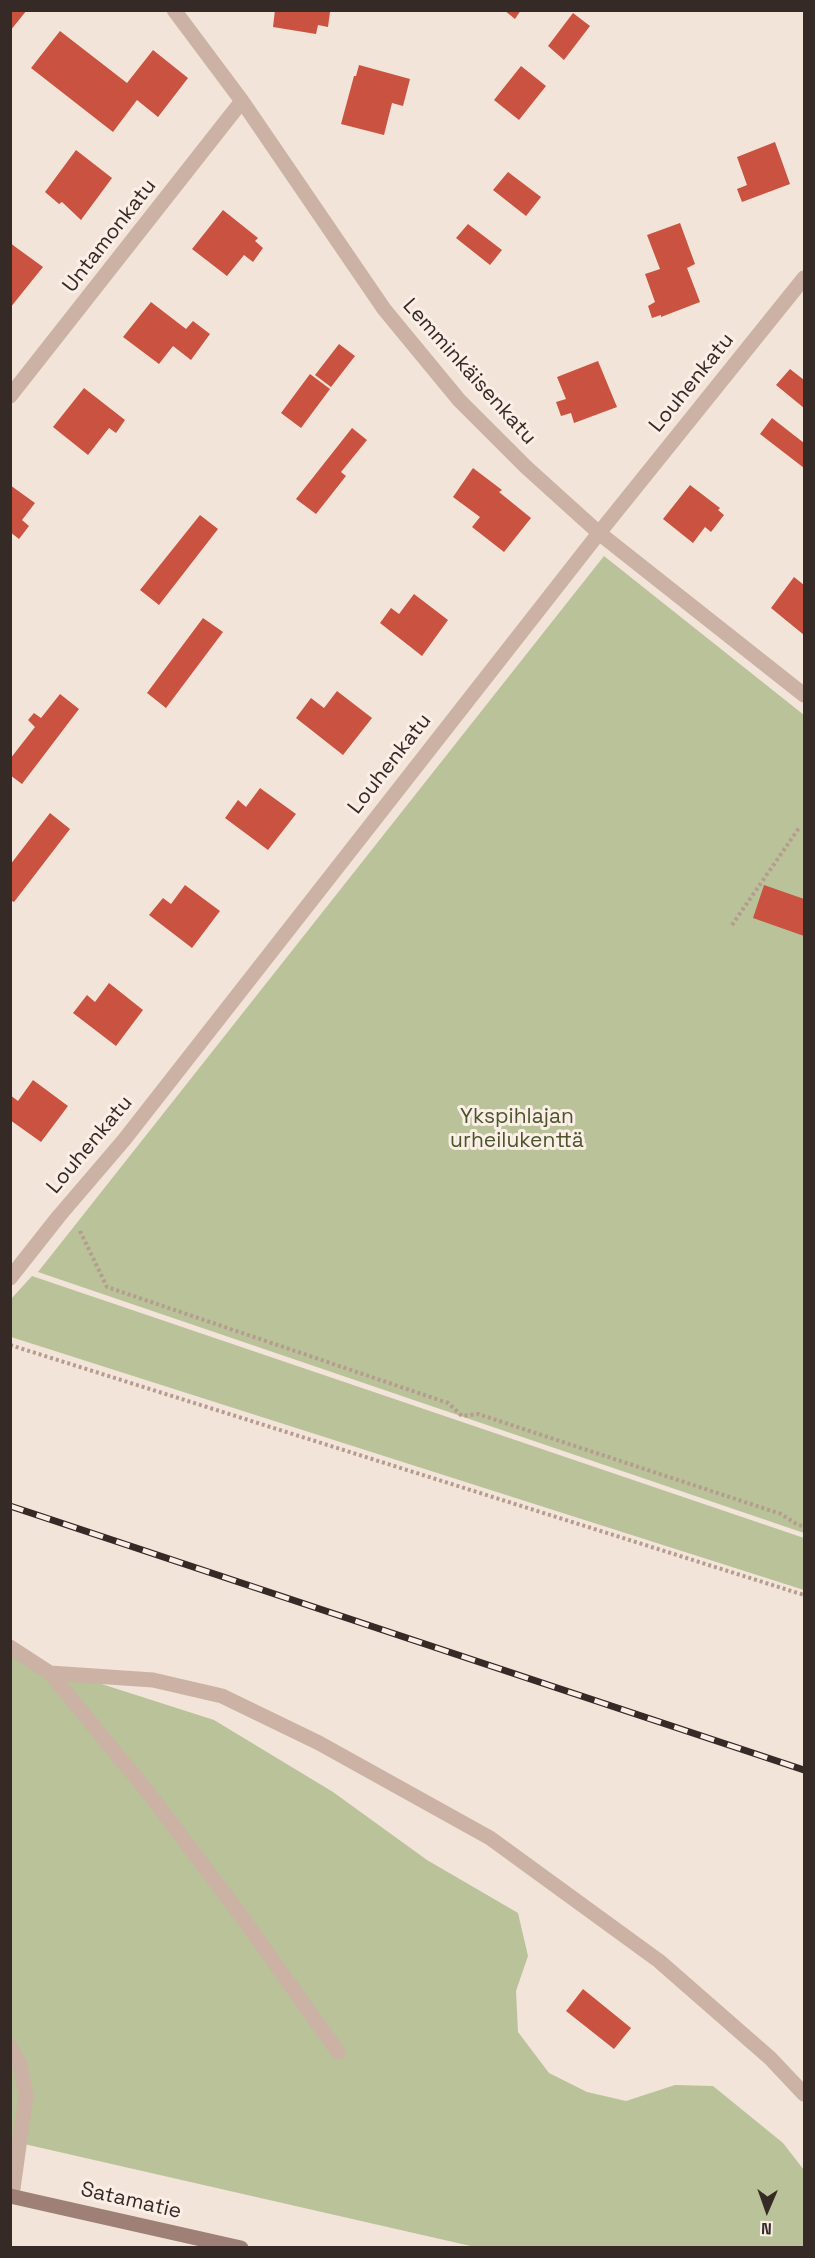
<!DOCTYPE html>
<html>
<head>
<meta charset="utf-8">
<style>
	body { margin:0 }
	#map { position:relative; width:815px; height:2258px; overflow:hidden; background:#f2e4d9; font-family:"Space Grotesk",sans-serif }
	canvas { display:block }
	.frame { position:absolute; inset:0; border:12px solid #362a27; pointer-events:none }
	.north { position:absolute; left:737px; top:2180px; width:60px; height:60px; -webkit-text-stroke:4px #faeee6; paint-order:stroke; rotate:182deg; font-size:16px; font-weight:700; line-height:24px; text-align:center; color:#362a27 }
	.north::after { content:''; display:block; margin:auto; width:21px; height:27px; background:#362a27; clip-path:polygon(50% 0,100% 100%,50% 72%,0 100%) }
</style>
</head>
<body>
<div id="map">
<canvas width="815" height="2258"></canvas>
<div class="frame"></div>
<div class="north">N</div>
</div>
<script>
const g = document.querySelector('canvas').getContext('2d');
g.lineJoin = 'round';
function fillPath(path, color) {
  g.fillStyle = color;
  g.fill(path, 'evenodd');
}
function shape(rows) {
  const path = new Path2D();
  for (const r of rows) {
    path.moveTo(r[0], r[1]);
    for (let i = 2; i < r.length; i += 2) path.lineTo(r[i], r[i + 1]);
  }
  return path;
}
function trace(path, color, width, dash) {
  g.strokeStyle = color;
  g.lineWidth = width;
  g.lineCap = dash ? 'butt' : 'round';
  g.setLineDash(dash || []);
  g.stroke(path);
}
function drawText(font, color, halo, rows, align = 'center') {
  g.font = font + ' "Space Grotesk",sans-serif';
  g.lineWidth = 6;
  g.setLineDash([]);
  g.textBaseline = 'middle';
  g.strokeStyle = halo;
  g.fillStyle = color;
  for (const [text, x, y, turn = 0] of rows) {
    g.save();
    g.translate(x, y);
    g.rotate((+turn || 0) * Math.PI / 180);
    g.textAlign = isNaN(turn) ? turn : align;
    if (halo) g.strokeText(text, 0, 0);
    g.fillText(text, 0, 0);
    g.restore();
  }
}
fillPath(shape([
	[604,556,804,715,804,1533,38,1272],
	[32,1276,804,1538,804,1590,11,1337,11,1299],
	[11,1655,214,1720,333,1792,427,1860,518,1913,528,1956,516,1991,518,2032,549,2073,587,2092,626,2101,675,2085,713,2086,783,2143,804,2170,804,2247,475,2247,11,2141]
]), '#b9c299');
fillPath(shape([
	[10,10,27,10,10,31],
	[275,10,330,12,328,27,318,25,316,34,273,27],
	[504,10,521,10,515,19],
	[573,13,590,26,564,60,548,46],
	[60,31,127,83,153,50,188,78,158,117,137,100,113,132,31,68],
	[359,65,410,79,403,106,392,103,384,135,341,124,354,76,356,76],
	[521,66,546,86,519,120,494,100],
	[775,142,790,184,742,202,737,189,747,185,737,157],
	[76,150,112,178,81,220,62,202,59,204,45,192],
	[508,172,541,197,526,216,493,190],
	[223,210,258,238,255,241,263,248,253,262,244,255,227,276,192,249],
	[680,223,695,264,687,268,700,302,661,317,661,315,652,318,648,306,655,302,645,274,660,269,647,235],
	[468,224,502,250,490,265,456,238],
	[10,243,43,267,10,308],
	[151,302,186,329,193,321,210,334,191,360,173,346,159,364,123,337],
	[339,344,355,356,331,387,315,375],
	[598,361,617,407,574,423,571,413,561,416,556,402,566,399,557,377],
	[790,369,804,380,804,408,776,385],
	[310,374,330,389,301,428,281,413],
	[84,388,125,420,116,433,109,428,88,455,53,427],
	[772,418,804,443,804,468,760,434],
	[352,428,367,440,341,472,346,476,316,514,296,499],
	[473,468,502,490,499,492,531,518,504,552,472,527,480,517,453,497],
	[10,485,35,503,22,520,29,526,19,539,10,532],
	[690,485,720,508,718,510,724,515,711,532,705,527,693,543,663,519],
	[200,515,218,529,159,605,140,590],
	[794,577,804,585,804,635,771,608],
	[414,594,448,620,422,656,380,623,391,608,399,614],
	[203,618,223,632,166,708,147,693],
	[337,691,372,718,343,755,296,718,311,698,324,708],
	[60,694,79,709,22,784,10,775,10,759,35,727,28,720,34,713,41,718],
	[260,788,296,814,268,850,225,818,238,800,246,807],
	[50,813,70,829,14,902,10,900,10,865],
	[185,885,220,911,192,948,149,915,163,898,171,904],
	[764,885,804,899,804,936,753,918],
	[109,983,143,1010,116,1046,73,1013,87,995,95,1002],
	[33,1080,68,1106,41,1142,10,1120,10,1095,18,1101],
	[583,1989,631,2028,614,2049,566,2011]
]), '#ca5240');
trace(shape([
	[732,925,799,828],
	[80,1231,107,1287,448,1403,462,1416,478,1414,781,1514,798,1525,804,1526],
	[10,1345,804,1595]
]), '#b69c8f', 4, [3, 3]);
trace(shape([
	[10,1647,50,1673,151,1796,242,1917,338,2052],
	[50,1673,153,1680,222,1696,319,1743,490,1838,659,1961,770,2058,804,2094],
	[10,2047,20,2065,26,2095,12,2196]
]), '#cbb2a5', 15);
trace(shape([
	[174,10,242,101,384,309,459,400,526,467,599,533,804,695],
	[10,396,242,101],
	[10,1278,59,1216,124,1140,599,533,804,278]
]), '#cbb2a5', 15);
trace(shape([
	[10,2196,241,2248]
]), '#9e8076', 15);
const rail = shape([
	[10,1506,804,1770]
]);
trace(rail, '#362a27', 7);
trace(rail, '#faeee6', 4.5, [14]);
drawText('21px', '#362a27', '#faeee6', [
	["Untamonkatu",110,236,-52],
	["Lemminkäisenkatu",469,372,48],
	["Louhenkatu",692,383,-51],
	["Louhenkatu",390,764,-52],
	["Louhenkatu",90,1145,-50],
	["Satamatie",131,2201,13]
]);
drawText('21px', '#4a552a', '#faeee6', [
	["Ykspihlajan",517,1117],
	["urheilukenttä",517,1141]
]);
</script>
</body>
</html>
